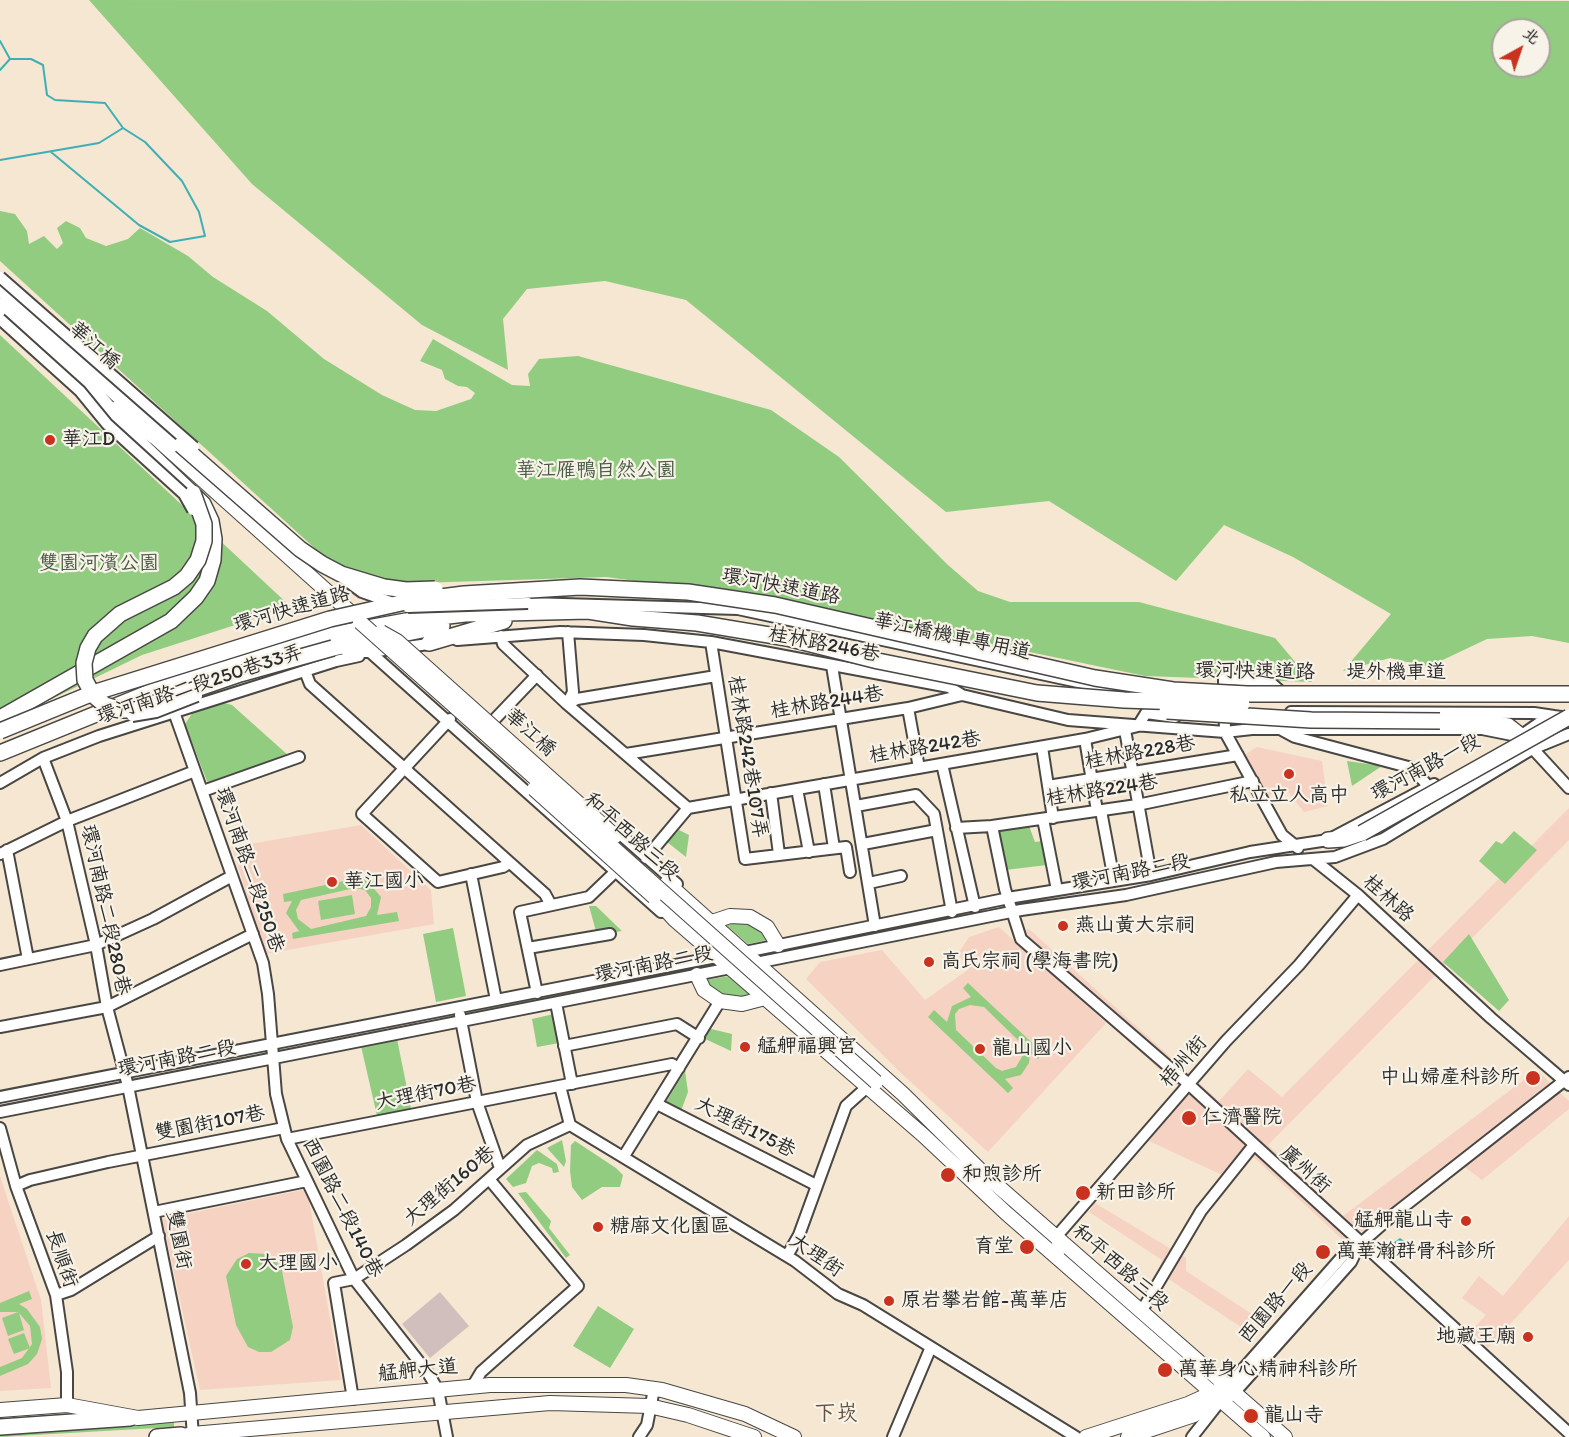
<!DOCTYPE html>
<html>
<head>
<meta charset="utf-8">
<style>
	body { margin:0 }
	#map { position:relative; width:1569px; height:1437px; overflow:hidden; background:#f5e7d2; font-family:Itim,"LXGW WenKai TC",sans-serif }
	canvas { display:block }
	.north { position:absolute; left:1491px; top:18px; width:60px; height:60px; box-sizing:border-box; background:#f7f3e8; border:2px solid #a5a39c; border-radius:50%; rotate:40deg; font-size:16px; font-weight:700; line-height:24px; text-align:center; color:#2b2b2b }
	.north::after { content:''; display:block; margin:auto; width:21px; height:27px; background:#c8321e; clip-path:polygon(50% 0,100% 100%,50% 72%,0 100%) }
</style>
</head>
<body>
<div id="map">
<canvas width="1569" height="1437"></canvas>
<div class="north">北</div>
</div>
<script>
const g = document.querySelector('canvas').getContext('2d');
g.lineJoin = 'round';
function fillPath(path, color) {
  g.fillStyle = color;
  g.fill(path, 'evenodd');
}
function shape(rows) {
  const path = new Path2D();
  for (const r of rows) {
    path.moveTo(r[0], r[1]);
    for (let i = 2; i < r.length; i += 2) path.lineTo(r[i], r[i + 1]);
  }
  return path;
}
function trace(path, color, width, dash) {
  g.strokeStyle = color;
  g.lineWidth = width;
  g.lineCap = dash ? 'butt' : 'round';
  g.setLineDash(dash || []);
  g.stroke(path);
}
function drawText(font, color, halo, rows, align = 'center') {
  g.font = font + ' Itim,"LXGW WenKai TC",sans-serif';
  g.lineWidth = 4.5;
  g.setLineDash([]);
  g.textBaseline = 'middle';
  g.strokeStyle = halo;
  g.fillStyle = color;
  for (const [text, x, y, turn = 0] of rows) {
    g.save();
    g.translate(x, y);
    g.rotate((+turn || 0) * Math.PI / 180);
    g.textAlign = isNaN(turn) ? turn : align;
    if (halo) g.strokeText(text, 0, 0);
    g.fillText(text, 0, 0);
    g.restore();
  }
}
fillPath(shape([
	[1257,747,1322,761,1328,806,1304,812,1284,787,1267,797,1244,755],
	[1569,808,1569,840,1268,1145,1343,1216,1537,1070,1569,1101,1569,1109,1482,1180,1458,1162,1364,1234,1356,1227,1343,1240,1246,1150,1222,1175,1149,1141,1186,1094,1012,933,1029,929,1219,1101,1248,1069,1282,1097],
	[361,825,431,890,434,924,265,954,232,847],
	[999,927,1106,1023,988,1152,902,1074,806,979,820,962,882,950,925,1000,969,969,958,954,969,937],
	[0,1176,41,1300,51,1388,0,1391],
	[307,1189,341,1380,200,1390,162,1219],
	[1095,1203,1186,1258,1186,1271,1264,1322,1256,1337,1158,1272,1162,1260,1089,1212],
	[1569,1216,1569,1260,1488,1348,1471,1331,1486,1315,1462,1298,1479,1276,1503,1296]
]), '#f6d2c3');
fillPath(shape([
	[440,1292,469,1326,430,1358,402,1324]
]), '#d1bfbd');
fillPath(shape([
	[89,0,1569,1,1569,643,1532,636,1487,639,1428,667,1390,658,1343,671,1391,614,1293,557,1224,525,1176,581,1049,501,946,512,686,300,605,281,527,289,503,319,508,370,422,325,252,184],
	[1503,30,1539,30,1539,66,1503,66],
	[0,211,15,214,27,231,29,244,44,236,57,249,63,243,57,228,66,221,80,228,86,238,106,246,128,239,140,228,188,256,213,277,267,311,324,359,382,395,415,410,436,411,471,399,475,393,467,387,458,386,445,379,442,370,420,361,433,339,512,385,530,386,528,374,539,359,578,356,771,410,839,457,948,565,978,591,1010,602,1139,602,1275,638,1312,682,1145,676,808,606,607,577,355,585,0,261],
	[0,335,291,607,142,655,0,724],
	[224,703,232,705,289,756,208,784,185,724,193,712],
	[1347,761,1382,766,1352,786],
	[1029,826,1035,842,1042,841,1047,865,1005,870,996,830],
	[679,830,689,835,686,857,667,842],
	[1514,831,1537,850,1505,884,1479,861,1496,841,1502,844],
	[372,875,373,883,370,884,381,897,377,915,397,912,399,921,293,939,292,933,299,931,286,913,292,901,284,902,283,894],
	[355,888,365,890,371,898,371,907,366,916,311,929,298,919,296,910,301,900],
	[352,895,355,914,321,920,318,901],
	[589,906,596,906,622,931,597,935],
	[734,920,757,924,768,940,748,944,724,923],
	[453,928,466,996,436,1002,423,934],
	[1469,934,1509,1000,1499,1011,1443,962],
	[729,976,749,993,748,998,737,1000,710,991,706,980],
	[968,983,1043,1053,1038,1059,1030,1053,1029,1063,1021,1075,1005,1079,1013,1088,1008,1093,928,1017,934,1010,947,1022,952,1006,971,997,963,988],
	[970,1005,984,1007,1021,1043,1023,1055,1016,1067,1002,1071,996,1068,956,1030,955,1014,959,1009],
	[554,1014,559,1043,537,1047,532,1019],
	[707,1028,732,1034,731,1051,701,1037],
	[397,1039,412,1113,378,1120,361,1046],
	[685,1071,688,1092,681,1111,666,1102],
	[562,1140,566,1161,564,1167,547,1148],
	[575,1141,616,1168,623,1175,620,1187,602,1187,582,1200,572,1187,570,1171,571,1145],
	[537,1150,557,1164,559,1172,553,1173,552,1168,539,1163,532,1166,526,1183,513,1187,506,1179],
	[526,1192,551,1221,549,1228,570,1255,566,1258,518,1193],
	[249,1253,267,1254,281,1266,293,1327,290,1340,271,1352,259,1352,248,1347,236,1325,226,1276,237,1259],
	[29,1291,32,1299,19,1304,27,1309,40,1327,42,1339,37,1354,28,1364,0,1376,0,1367,22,1358,32,1344,30,1326,19,1313,24,1330,8,1336,2,1318,18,1312,0,1312,0,1303],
	[598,1306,634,1329,610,1368,573,1346],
	[24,1333,30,1348,14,1354,8,1339],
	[174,1422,174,1427,0,1437,0,1434]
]), '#92cc80');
fillPath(shape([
	[1400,1238,1410,1245,1400,1259,1386,1248]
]), '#3eafb5');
trace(shape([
	[0,41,10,59],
	[0,70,10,59,31,59,43,65,47,95,55,100,105,103,123,128,145,142,182,181,199,212,205,236,170,242,139,225,51,152],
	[0,160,99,143,123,128]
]), '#3eafb5', 2);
const minor = shape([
	[528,603,738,609,1111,689,1154,695],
	[501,636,503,644,567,704,688,808],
	[457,640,560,632,644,635,711,642,949,687,962,695,1068,720,1225,732,1252,729,1482,729,1522,737,1569,788],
	[711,642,745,859,846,847,850,872],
	[347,652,370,652,436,643],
	[370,652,661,912],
	[832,666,875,926],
	[305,671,310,684,545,894,551,905],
	[1280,691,1270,682,1224,679,1225,732,1282,835,1298,848],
	[567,704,577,699,716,676],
	[567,704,573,692,568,632],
	[908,708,919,768],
	[174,712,263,963,268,994,276,1094,287,1139,354,1279,428,1373,438,1390,447,1437],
	[1291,712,1534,713,1554,716],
	[450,719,362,814,438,882,503,867,509,863],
	[494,720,537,675],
	[1125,730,1151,875],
	[1282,730,1295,737,1412,768,1429,787],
	[1085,739,1097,811],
	[1516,739,1539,723,1554,716,1569,718],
	[1042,747,1053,818],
	[626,754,908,708,962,695],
	[43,758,67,821,96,945,107,1007,128,1086,190,1393,193,1437],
	[942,764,975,907],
	[0,783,43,758,99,736,336,661,359,656],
	[824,784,834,848],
	[1048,786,1238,755],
	[797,789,809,852],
	[203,791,299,757],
	[771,793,779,854],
	[856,806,916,795,934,814,952,912],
	[1101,811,1114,880],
	[1043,819,1057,890],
	[992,826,1005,889,1021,939,1184,1080,1569,1433],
	[612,827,677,884],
	[956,828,992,826,1137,805,1253,781],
	[863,844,937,830],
	[7,850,28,959],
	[0,854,67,821,195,771],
	[646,858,688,808,1085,739,1138,726,1146,713,1175,717],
	[1313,859,1358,895,1491,1018,1569,1085],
	[471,874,496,1000],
	[869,883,901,876],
	[528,948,610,934],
	[740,953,1014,897,1151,875,1250,852,1328,840,1434,784],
	[751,964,1021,910,1126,895,1276,862,1335,857,1383,839,1532,749,1569,734],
	[0,965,96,945,153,919,232,876],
	[537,993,520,912,589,897,615,872],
	[556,1003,572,1084],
	[460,1015,477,1102,500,1168],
	[0,1027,107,1007,253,934],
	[564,1046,677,1024,699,1038],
	[560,1086,570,1125,795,1261,838,1294,863,1305,1076,1437],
	[0,1097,721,956],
	[657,1104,816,1185],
	[0,1112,736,967],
	[0,1128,16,1186,56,1295,67,1372,67,1405],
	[287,1139,672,1064,679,1068],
	[624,1156,720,1001],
	[16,1186,30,1180,108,1162,284,1128],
	[154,1212,307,1181],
	[787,1256,799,1235,846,1106,866,1088],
	[1060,1260,1056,1237,1226,1041,1299,965,1358,895],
	[56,1295,71,1290,159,1236],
	[1141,1312,1201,1211,1253,1146],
	[1228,1386,1348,1250,1361,1243,1393,1215,1569,1077],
	[472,1387,481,1372,578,1286,489,1179],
	[1235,1392,1351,1262,1360,1243],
	[353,1399,334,1283,354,1279,406,1245,454,1210,527,1145,570,1125],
	[639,1437,647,1425,654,1389],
	[893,1437,931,1347],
	[1192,1437,1218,1404]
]);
const major = shape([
	[0,289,137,413],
	[0,306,94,390],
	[115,409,156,438,359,620],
	[667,883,903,1094,983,1173,1285,1437],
	[654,897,675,920,923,1135,1006,1213,1263,1437],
	[712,922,730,916,750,917,767,927,778,945],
	[697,975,704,990,720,1001,742,1004,765,998],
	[0,1410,67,1405,138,1418,490,1385,626,1385,662,1390,745,1414,794,1437],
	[179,1437,192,1434,550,1403,649,1406,688,1415,754,1437],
	[1086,1437,1188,1404,1219,1390],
	[1128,1437,1194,1415,1228,1396]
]);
const highway = shape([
	[129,405,150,416,181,445],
	[429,643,504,621],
	[333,648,442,626],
	[0,718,171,621,196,597,207,581,213,560,214,539,211,521,203,504,136,440,87,384],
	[1440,721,1477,721,1508,726,1522,737],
	[0,753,170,684,241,659,330,635,406,621,465,614,588,611,633,618,697,623,787,638],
	[1328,840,1344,839,1362,833],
	[0,1427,130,1418],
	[157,1437,181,1435]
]);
trace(minor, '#494744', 14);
trace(major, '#494744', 16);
trace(highway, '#494744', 18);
trace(minor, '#fff', 10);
trace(major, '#fff', 14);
trace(highway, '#fff', 15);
const minorBridge = shape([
	[0,277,194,447],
	[0,319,80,391,107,424,184,494,193,510],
	[343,578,362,592,393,603],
	[408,607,528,603],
	[132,716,156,712,197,696]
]);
const majorBridge = shape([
	[360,622,876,1082],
	[381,632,397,641,615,836],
	[534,789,654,897]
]);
const highwayBridge = shape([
	[181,445,300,549,322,564,341,574,384,587,406,590,435,589],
	[193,493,204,524,204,541,198,560,187,576,174,587,120,614,95,636,88,648,84,663,85,680,93,695,105,705,121,710,135,710,240,674,333,648],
	[787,638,878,661,1037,693,1124,700,1242,704],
	[1167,711,1311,720,1440,721],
	[0,731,93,693,330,619,410,601,464,594,580,587,688,592,775,605,1095,678,1173,690,1247,694,1569,694],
	[1362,833,1569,717]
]);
trace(minorBridge, '#494744', 14, []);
trace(majorBridge, '#494744', 16, []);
trace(highwayBridge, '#494744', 18, []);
trace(minorBridge, '#fff', 10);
trace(majorBridge, '#fff', 14);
trace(highwayBridge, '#fff', 15);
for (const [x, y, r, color] of [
	[50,440,6,"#c8321e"],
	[1289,774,6,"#c8321e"],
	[332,882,6,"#c8321e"],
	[1063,926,6,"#c8321e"],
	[929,962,6,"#c8321e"],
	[745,1047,6,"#c8321e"],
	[980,1049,6,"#c8321e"],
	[1533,1078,8,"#c8321e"],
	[1189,1118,8,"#c8321e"],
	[948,1175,8,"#c8321e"],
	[1083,1193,8,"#c8321e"],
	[1466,1221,6,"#c8321e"],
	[598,1227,6,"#c8321e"],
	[1027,1247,8,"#c8321e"],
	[1323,1252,8,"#c8321e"],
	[246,1264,6,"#c8321e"],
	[889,1301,6,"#c8321e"],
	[1528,1337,6,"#c8321e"],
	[1165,1370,8,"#c8321e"],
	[1251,1416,8,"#c8321e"]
]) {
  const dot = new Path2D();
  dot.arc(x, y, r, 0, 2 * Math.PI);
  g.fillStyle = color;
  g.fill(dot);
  trace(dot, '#f7f3e8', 2);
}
drawText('20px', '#2b2b2b', '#f7f3e8', [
	["華江橋",94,346,42],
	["環河快速道路",781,587,11],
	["環河快速道路",292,610,-16],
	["華江橋機車專用道",952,637,12],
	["桂林路246巷",824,645,11],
	["環河快速道路",1255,672,1],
	["堤外機車道",1396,673],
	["環河南路二段250巷33弄",200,685,-18],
	["桂林路244巷",827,703,-9],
	["華江橋",530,733,42],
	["桂林路242巷",925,748,-9],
	["桂林路228巷",1140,753,-10],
	["桂林路242巷107弄",747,757,81],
	["環河南路一段",1426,768,-28],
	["桂林路224巷",1102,791,-9],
	["和平西路三段",631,837,42],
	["環河南路二段250巷",249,870,71],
	["環河南路二段",1131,873,-11],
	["桂林路",1388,899,42],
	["環河南路二段280巷",105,910,78],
	["環河南路二段",654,965,-11],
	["環河南路二段",177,1059,-11],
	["梧州街",1184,1062,-49],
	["大理街70巷",426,1094,-11],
	["雙園街107巷",210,1124,-11],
	["大理街175巷",745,1128,27],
	["廣州街",1305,1170,42],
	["大理街160巷",450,1186,-40],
	["西園路二段140巷",342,1208,63],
	["雙園街",178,1240,79],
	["大理街",816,1256,35],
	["長順街",61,1259,71],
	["和平西路三段",1120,1268,41],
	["西園路一段",1276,1303,-49],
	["艋舺大道",418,1371,-6]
]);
drawText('20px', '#2b2b2b', '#f7f3e8', [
	["華江D",62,440],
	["私立立人高中",1289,796,"center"],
	["華江國小",344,882],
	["燕山黃大宗祠",1075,926],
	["高氏宗祠 (學海書院)",941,962],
	["艋舺福興宮",757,1047],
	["龍山國小",992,1049],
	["中山婦產科診所",1520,1078,"right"],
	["仁濟醫院",1202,1118],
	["和煦診所",962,1175],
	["新田診所",1096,1193],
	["艋舺龍山寺",1454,1221,"right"],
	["糖廍文化園區",610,1227],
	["育堂",1014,1247,"right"],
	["萬華瀚群骨科診所",1336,1252],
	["大理國小",258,1264],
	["原岩攀岩館-萬華店",901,1301],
	["地藏王廟",1516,1337,"right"],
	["萬華身心精神科診所",1178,1370],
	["龍山寺",1264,1416]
], 'left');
drawText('20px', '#4a5b44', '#f7f3e8', [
	["華江雁鴨自然公園",596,471],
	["雙園河濱公園",99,564]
]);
drawText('22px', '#66513e', '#f7f3e8', [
	["下崁",836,1414]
]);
</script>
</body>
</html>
